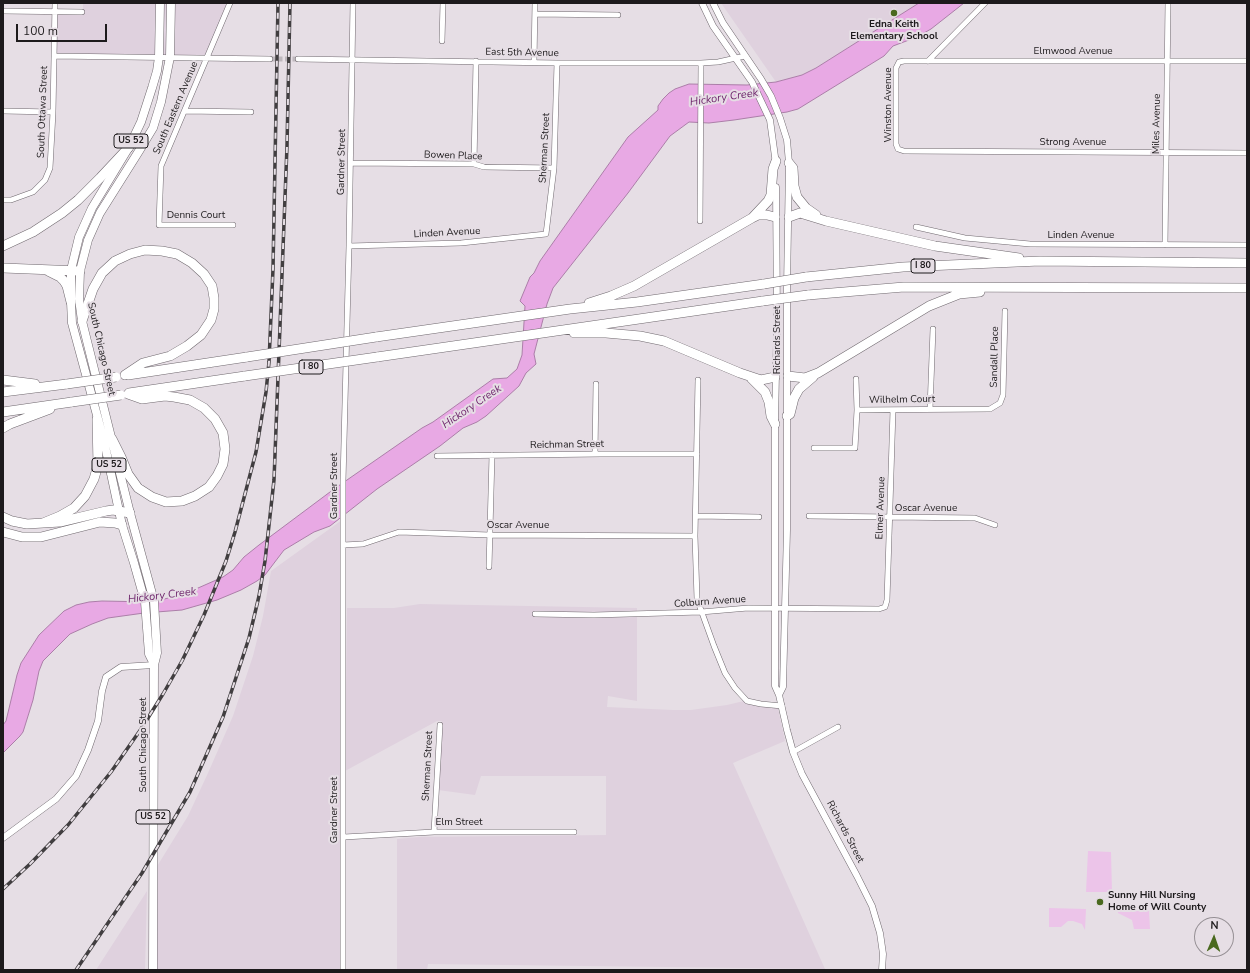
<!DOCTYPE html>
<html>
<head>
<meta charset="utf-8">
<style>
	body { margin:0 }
	#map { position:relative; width:1250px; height:973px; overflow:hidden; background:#e6dee5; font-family:"Nunito Sans",sans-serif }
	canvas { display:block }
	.frame { position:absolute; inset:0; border:4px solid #1d1a1c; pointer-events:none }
	.north { position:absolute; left:1194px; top:917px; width:40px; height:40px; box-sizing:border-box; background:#e6dee5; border:1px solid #969095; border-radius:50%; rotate:2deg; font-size:11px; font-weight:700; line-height:16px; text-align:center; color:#1d1a1c }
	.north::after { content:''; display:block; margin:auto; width:14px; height:18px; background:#4a691f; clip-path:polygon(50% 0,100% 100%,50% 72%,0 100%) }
	.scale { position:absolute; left:16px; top:24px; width:91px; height:18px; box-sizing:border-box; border:2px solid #1d1a1c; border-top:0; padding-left:5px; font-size:12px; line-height:14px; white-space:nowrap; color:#1d1a1c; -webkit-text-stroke:3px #e6dee5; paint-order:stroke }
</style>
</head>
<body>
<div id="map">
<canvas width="1250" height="973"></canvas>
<div class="frame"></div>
<div class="north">N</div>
<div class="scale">100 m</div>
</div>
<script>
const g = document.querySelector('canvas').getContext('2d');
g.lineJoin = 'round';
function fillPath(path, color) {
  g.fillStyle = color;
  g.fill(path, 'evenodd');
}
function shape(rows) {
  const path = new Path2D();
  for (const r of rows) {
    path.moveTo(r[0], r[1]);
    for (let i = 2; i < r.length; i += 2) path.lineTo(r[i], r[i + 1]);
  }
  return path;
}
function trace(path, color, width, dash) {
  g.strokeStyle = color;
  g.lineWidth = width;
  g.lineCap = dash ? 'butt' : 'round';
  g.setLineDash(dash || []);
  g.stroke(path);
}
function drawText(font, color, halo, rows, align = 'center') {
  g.font = font + ' "Nunito Sans",sans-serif';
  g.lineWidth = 4;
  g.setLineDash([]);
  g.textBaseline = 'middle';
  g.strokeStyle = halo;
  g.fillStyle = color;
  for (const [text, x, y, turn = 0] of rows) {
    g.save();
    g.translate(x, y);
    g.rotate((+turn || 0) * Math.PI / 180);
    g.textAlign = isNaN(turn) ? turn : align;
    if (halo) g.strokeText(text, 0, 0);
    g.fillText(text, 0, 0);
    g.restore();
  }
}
fillPath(shape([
	[83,3,228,3,207,56,56,55,56,13,83,13],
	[721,3,919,3,816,68,802,75,776,82],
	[342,520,340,970,156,970,156,868,188,816,208,773,233,716,253,656,263,616,271,571],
	[420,604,637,608,637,701,608,696,607,707,673,710,691,710,727,705,744,701,752,705,778,708,785,741,733,763,825,969,428,964,427,970,397,970,397,839,419,837,606,835,606,776,481,776,475,795,438,790,442,721,437,721,345,771,347,608,394,608],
	[147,891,145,970,96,970]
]), '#dfd1de');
fillPath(shape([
	[1088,851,1111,852,1112,892,1086,892],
	[1049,908,1086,909,1085,930,1082,924,1073,921,1068,921,1061,927,1049,927],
	[1118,909,1127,910,1127,911,1149,911,1150,929,1134,929,1132,920,1118,913]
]), '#ecc4e9');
const water = shape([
	[919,3,964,3,931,29,917,37,893,46,884,56,798,109,787,112,734,120,709,123,689,122,670,136,628,193,553,288,547,304,534,354,536,364,526,373,519,386,486,416,477,422,463,428,440,446,377,489,330,526,314,532,284,550,265,575,257,581,241,590,217,600,182,610,144,613,108,618,92,624,70,634,43,661,39,671,33,700,23,732,20,736,3,753,3,725,6,721,17,675,21,663,39,635,64,611,76,605,89,602,102,601,154,602,189,592,223,577,233,570,244,557,259,545,334,489,422,428,433,422,493,379,507,378,517,369,522,355,525,306,520,301,530,277,534,273,540,261,628,137,658,110,658,106,663,99,669,93,675,89,689,84,747,85,776,82,802,75,816,68,919,3]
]);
fillPath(water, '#e8a9e4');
trace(water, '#ab7ea8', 1);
trace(shape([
	[270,59,298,59]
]), '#beb7bd', 5, [5, 2.5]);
const minor = shape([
	[230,3,161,166,159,225,233,225],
	[3,11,82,12],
	[535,14,618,15],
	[442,41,443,3],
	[54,56,270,59],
	[298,59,557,63,701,63,718,62,745,56],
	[928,61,985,3],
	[1247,61,904,61,899,62,896,68,896,144,898,149,904,151,1247,153],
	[534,62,535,3],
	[3,111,53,112],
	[185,111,251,112],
	[351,163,474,164,484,167,554,168],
	[474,164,476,61],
	[3,200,11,200,33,192,45,180,50,168,53,112,55,3],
	[700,221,701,63],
	[916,227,965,238,1030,244,1247,245],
	[1165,245,1168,3],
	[349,246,461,243,546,234,554,168,557,63],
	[856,379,857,410],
	[698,380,695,536,697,599,714,646,725,673,735,688,747,701,761,704,782,706],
	[930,409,933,329],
	[814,448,855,448,857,410,990,409,1000,403,1003,395,1005,311],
	[595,454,596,384],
	[437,456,601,454,697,454],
	[696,516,759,517],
	[809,516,975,518,995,525],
	[343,545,363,544,399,532,490,535,695,536],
	[489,567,492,455],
	[535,614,594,615,701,612,748,608,879,609,885,607,887,600,893,410],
	[793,752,838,727],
	[434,832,440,725],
	[344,837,434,832,574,832],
	[343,970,343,481,349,246,353,3]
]);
const tertiary = shape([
	[702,3,713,26,752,82,770,120,776,164],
	[713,3,723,23,761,79,771,96,780,118,787,140,789,163,787,288,787,530,783,687,779,695],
	[776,187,777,319,775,424,775,686,779,695,787,730,793,752,802,774,857,876,872,906,880,933,883,954,882,970],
	[3,838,56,799,76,776,88,750,98,721,102,691,106,677,121,667,154,665]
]);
const primary = shape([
	[154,664,149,654,145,602,134,563,122,525,104,441,72,323,71,302,71,270,79,237,92,208,129,147,141,122,152,88,157,71,159,57,160,3],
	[153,970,154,665,157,653,154,601,130,513,82,321,79,299,80,271,88,240,100,213,139,151,153,128,161,102,170,57,171,3]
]);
const motorway = shape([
	[789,163,793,168,794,186,797,197,806,208,816,215],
	[753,217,768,201,771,195,773,169,776,161],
	[789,217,800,213,826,221,935,246,1019,258],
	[3,246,33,232,62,213,78,200,100,178,129,147],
	[3,268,80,271],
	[48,271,60,277,64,281,67,286,71,302],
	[806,277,903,267,1040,261,1247,263],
	[808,295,904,287,1247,288],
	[589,303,611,296,634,286,752,218,758,215,767,215,775,217],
	[82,321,93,289,102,273,115,261,130,254,145,250,162,251,177,254,192,263,204,274,212,286,214,298,214,309,211,320,201,335,187,346,170,356,143,363,125,375],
	[574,333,606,333,640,336,664,341,740,373,761,380,775,377],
	[376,337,570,309,637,302,764,284],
	[377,357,763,301],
	[128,375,247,357],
	[788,376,805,378,818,373,929,306,959,294,980,292],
	[751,378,765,392,769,402,771,416,775,424],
	[3,380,35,384],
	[3,392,67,384],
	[129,393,245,376],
	[3,412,72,402],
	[787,416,790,414,794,398,799,389,813,377],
	[3,428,10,424,50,409],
	[112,439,121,457,128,474,138,488,152,497,166,502,182,501,195,496,209,487,217,476,223,464,225,449,223,433,215,419,204,408,190,400,174,397,165,396,142,399,128,394],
	[3,517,12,521,27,524,60,522,106,511,113,510,130,513],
	[43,523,60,516,74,508,85,496,94,479,98,465,97,419],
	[3,532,22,537,41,537,100,522,115,523,122,525]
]);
trace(minor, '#70696f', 6);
trace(tertiary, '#70696f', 7);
trace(primary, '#70696f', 9);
trace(motorway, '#70696f', 10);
trace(minor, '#fff', 5);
trace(tertiary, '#fff', 6);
trace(primary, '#fff', 8);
trace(motorway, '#fff', 9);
const rail = shape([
	[3,889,30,864,68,825,111,772,141,729,163,694,182,661,204,615,226,561,235,532,256,452,266,392,269,362,273,269,278,3],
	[76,970,142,873,190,792,223,717,249,638,259,596,265,561,274,480,287,146,290,3]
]);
trace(rail, '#413e40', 3.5);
trace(rail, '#e6dee5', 2, [6]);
const motorwayBridge = shape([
	[764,284,806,277],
	[763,301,808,295],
	[247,357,376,337],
	[245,376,377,357],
	[67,384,116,377],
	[72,402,121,395]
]);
trace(motorwayBridge, '#70696f', 10, []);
trace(motorwayBridge, '#fff', 9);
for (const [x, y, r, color] of [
	[894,13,4,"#4a691f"],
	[1100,902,4,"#4a691f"]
]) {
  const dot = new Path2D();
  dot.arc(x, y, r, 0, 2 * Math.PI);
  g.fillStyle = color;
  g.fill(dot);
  trace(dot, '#e6dee5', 1.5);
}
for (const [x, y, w] of [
	[131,141,34],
	[923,266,24],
	[311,367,24],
	[109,465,34],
	[153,817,34]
]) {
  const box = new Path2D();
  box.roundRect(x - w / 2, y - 7, w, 14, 3);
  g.fillStyle = '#e6dee5';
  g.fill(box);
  trace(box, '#1d1a1c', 1);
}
drawText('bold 9px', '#1d1a1c', null, [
	["US 52",131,141],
	["I 80",923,266],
	["I 80",311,367],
	["US 52",109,465],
	["US 52",153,817]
]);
drawText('bold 10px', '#1d1a1c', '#e6dee5', [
	["Edna Keith",894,25],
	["Elementary School",894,37],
	["Sunny Hill Nursing",1108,896,"left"],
	["Home of Will County",1108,908,"left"]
]);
drawText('10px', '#1d1a1c', '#e6dee5', [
	["Elmwood Avenue",1073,52],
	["East 5th Avenue",522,53,1],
	["Winston Avenue",889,105,-90],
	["South Eastern Avenue",176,108,-67],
	["South Ottawa Street",43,112,-88],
	["Miles Avenue",1157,124,-89],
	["Strong Avenue",1073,143],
	["Sherman Street",545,148,-87],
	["Bowen Place",453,156,2],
	["Gardner Street",342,162,-89],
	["Dennis Court",196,216],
	["Linden Avenue",447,233,-3],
	["Linden Avenue",1081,236],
	["Richards Street",778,340,-90],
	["South Chicago Street",101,349,77],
	["Sandall Place",995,357,-89],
	["Wilhelm Court",902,400,-1],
	["Reichman Street",567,445,-1],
	["Gardner Street",335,486,-90],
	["Elmer Avenue",881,508,-88],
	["Oscar Avenue",926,509],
	["Oscar Avenue",518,526],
	["Colburn Avenue",710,602,-4],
	["South Chicago Street",144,745,-90],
	["Sherman Street",428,766,-87],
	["Gardner Street",335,810,-90],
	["Elm Street",459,823],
	["Richards Street",845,832,62]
]);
drawText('italic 11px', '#6f276d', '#e6dee5', [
	["Hickory Creek",724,98,-8],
	["Hickory Creek",472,407,-34],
	["Hickory Creek",162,596,-7]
]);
</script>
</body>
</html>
